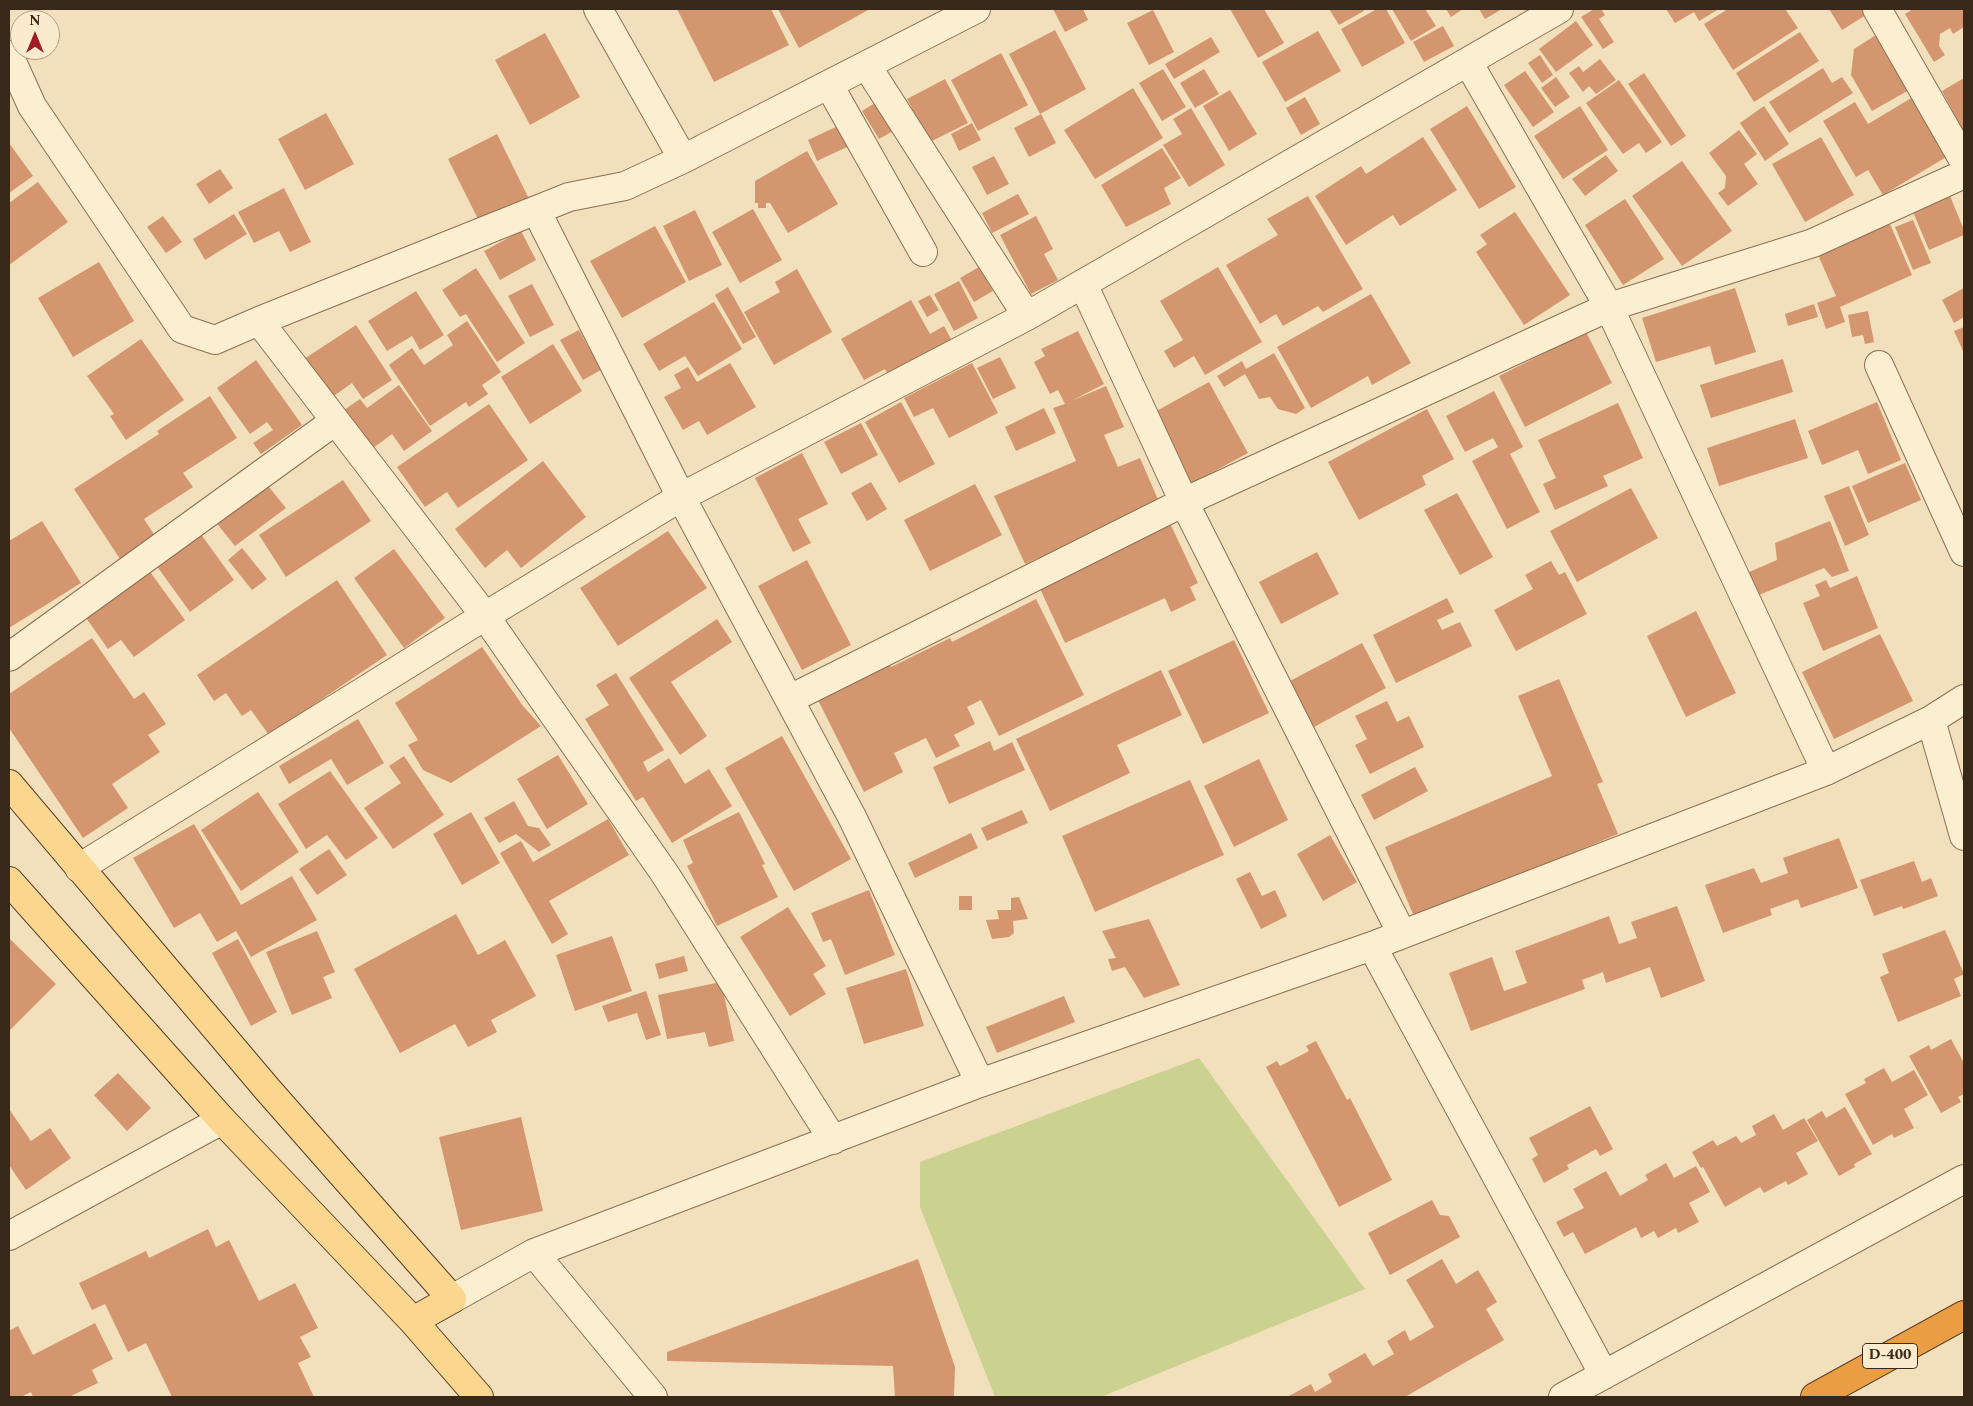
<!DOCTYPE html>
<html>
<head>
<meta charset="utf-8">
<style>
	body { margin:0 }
	#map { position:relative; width:1973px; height:1406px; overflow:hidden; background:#f2e0bc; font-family:Spectral,serif }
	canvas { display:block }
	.frame { position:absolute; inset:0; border:10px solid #38281a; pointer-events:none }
	.north { position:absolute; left:10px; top:10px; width:50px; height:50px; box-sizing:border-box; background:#f9ebcc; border:1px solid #ac9d85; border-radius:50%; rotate:0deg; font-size:14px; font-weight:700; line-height:20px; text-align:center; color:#38281a }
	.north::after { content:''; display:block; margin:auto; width:18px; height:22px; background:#9f1e22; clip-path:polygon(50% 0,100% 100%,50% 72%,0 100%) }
</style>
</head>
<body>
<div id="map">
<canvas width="1973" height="1406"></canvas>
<div class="frame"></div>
<div class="north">N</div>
</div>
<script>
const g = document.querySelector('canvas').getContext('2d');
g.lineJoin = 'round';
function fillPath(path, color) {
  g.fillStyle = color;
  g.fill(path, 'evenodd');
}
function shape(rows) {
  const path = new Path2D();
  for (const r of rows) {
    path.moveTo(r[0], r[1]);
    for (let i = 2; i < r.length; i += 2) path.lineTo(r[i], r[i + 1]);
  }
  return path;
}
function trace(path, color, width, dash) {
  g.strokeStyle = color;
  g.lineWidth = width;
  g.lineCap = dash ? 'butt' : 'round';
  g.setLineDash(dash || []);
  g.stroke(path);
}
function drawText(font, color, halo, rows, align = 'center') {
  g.font = font + ' Spectral,serif';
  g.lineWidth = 5;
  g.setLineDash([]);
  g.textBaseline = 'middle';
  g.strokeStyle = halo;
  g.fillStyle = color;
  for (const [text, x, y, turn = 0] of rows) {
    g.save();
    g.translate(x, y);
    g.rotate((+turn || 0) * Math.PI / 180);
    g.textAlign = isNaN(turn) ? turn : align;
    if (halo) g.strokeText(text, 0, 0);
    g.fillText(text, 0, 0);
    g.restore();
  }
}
fillPath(shape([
	[1199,1058,1365,1289,1101,1397,995,1397,920,1207,920,1162]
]), '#cbd18f');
fillPath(shape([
	[677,9,771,9,789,45,714,82],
	[778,9,870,9,799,48],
	[1053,9,1083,9,1088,20,1065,32],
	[1230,9,1264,9,1284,43,1258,58],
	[1329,9,1363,9,1364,11,1339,25],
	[1377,9,1386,9,1405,43,1362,67,1341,29],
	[1392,9,1425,9,1436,26,1411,41],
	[1446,9,1463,9,1451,17],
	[1479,9,1502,9,1485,19],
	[1594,9,1601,9,1605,15,1599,19,1614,42,1603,49,1581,17],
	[1666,9,1719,9,1699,21,1694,12,1675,23],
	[1728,9,1785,9,1798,28,1733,70,1704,24],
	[1829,9,1862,9,1866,15,1842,30],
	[1913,9,1964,9,1964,27,1953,34,1950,28,1940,34,1939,46,1945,55,1934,62,1905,14],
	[1153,10,1174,52,1149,65,1127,23],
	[1576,21,1593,45,1556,72,1539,49],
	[1443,26,1454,46,1424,62,1413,42],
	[1055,30,1086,89,1040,114,1009,54],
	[1318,31,1341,71,1285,102,1262,62],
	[1800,32,1819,61,1754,102,1736,73],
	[545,33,580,97,530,125,495,60],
	[1876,35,1909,90,1872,111,1851,75,1854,49],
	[1211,37,1220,52,1174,79,1165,64],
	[1001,53,1028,105,978,131,951,80],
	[1540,55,1553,75,1542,83,1528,63],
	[1600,59,1616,80,1596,94,1589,86,1583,92,1569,73,1579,66,1583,72],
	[1823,68,1832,83,1842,77,1853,93,1789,133,1769,102],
	[1163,69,1186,107,1162,121,1139,83],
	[1204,69,1219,94,1195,108,1180,83],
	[1525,71,1554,112,1533,127,1504,85],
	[1644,73,1686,136,1671,146,1628,84],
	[1556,77,1570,97,1555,107,1541,88],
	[1964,78,1964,132,1942,91],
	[945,79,968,123,930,142,907,99],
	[1619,80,1662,142,1646,153,1639,143,1623,154,1586,103],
	[1133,88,1163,138,1095,179,1064,130],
	[1230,90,1257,134,1229,151,1203,106],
	[1305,97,1320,124,1301,135,1286,108],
	[1913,97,1948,156,1883,195,1868,170,1856,177,1823,121,1855,102,1868,124],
	[878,101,895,130,879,139,862,111],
	[1467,106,1516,187,1479,209,1430,129],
	[1580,106,1608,150,1563,179,1534,136],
	[1764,106,1789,144,1765,161,1740,123],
	[1191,108,1225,165,1189,187,1163,145,1182,134,1173,119],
	[326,113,354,164,305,190,278,139],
	[1041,114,1056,143,1029,157,1014,128],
	[972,123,981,140,959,151,951,134],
	[838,126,847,147,817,161,808,140],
	[1739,130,1757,154,1744,164,1758,184,1728,206,1718,193,1725,188,1726,176,1709,153],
	[497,134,529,199,480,223,448,159],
	[1423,137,1457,190,1400,226,1393,215,1346,245,1315,196,1361,166,1366,174],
	[1821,137,1854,195,1805,222,1772,164],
	[9,143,33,176,9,193],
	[1162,148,1181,178,1164,188,1171,204,1126,227,1101,185],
	[807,151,838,204,788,233,770,203,766,203,766,208,758,208,758,203,755,203,755,181],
	[1606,155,1618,171,1585,196,1572,179],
	[994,156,1009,184,987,195,972,167],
	[1682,161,1732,231,1682,266,1632,196],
	[220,169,233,188,209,204,196,184],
	[38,182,68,222,9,265,9,203],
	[284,188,311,242,290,252,279,231,254,243,238,212],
	[1018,194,1029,214,992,233,982,213],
	[1308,196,1363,289,1323,312,1318,306,1283,326,1276,314,1260,324,1226,265,1278,235,1267,219],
	[1950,196,1964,230,1964,235,1929,250,1913,212],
	[1625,199,1664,259,1623,285,1585,225],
	[753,209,782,260,740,283,712,232],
	[695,210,722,265,689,281,663,226],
	[1515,212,1570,295,1524,325,1476,252,1487,244,1480,235],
	[234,214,247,234,205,260,193,239],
	[163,216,182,242,166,253,147,227],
	[1036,216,1053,249,1044,254,1058,280,1031,294,1000,235],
	[1913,220,1931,263,1913,270,1895,227],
	[1890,224,1912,275,1840,307,1845,322,1826,329,1817,303,1836,296,1818,255],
	[655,226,686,282,622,318,590,261],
	[521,231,536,260,500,280,484,251],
	[99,262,134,321,73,357,38,298],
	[979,267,993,291,974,302,960,278],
	[1218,267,1262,342,1205,375,1194,356,1174,368,1164,351,1183,340,1160,301],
	[476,268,525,343,497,362,466,314,460,317,442,290],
	[797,269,832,332,774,365,744,312,780,292,775,282],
	[959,281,978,318,954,331,934,294],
	[532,284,554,325,530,337,508,296],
	[728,287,756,337,743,344,715,295],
	[1735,288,1756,352,1715,365,1710,346,1656,362,1642,318],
	[1964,288,1964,317,1954,323,1942,300],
	[416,291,444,335,420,350,412,336,387,351,368,321],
	[1371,294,1411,363,1372,385,1368,376,1311,408,1277,347],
	[930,295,939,310,927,317,918,301],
	[911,300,930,334,944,326,953,343,889,377,885,369,864,380,841,339],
	[714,302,742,349,698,376,685,356,659,371,643,344],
	[1814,304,1818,317,1788,326,1785,314],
	[1868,311,1874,342,1865,344,1863,335,1852,337,1848,315],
	[467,321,501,372,482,385,488,394,469,407,466,402,430,426,389,365,412,348,424,365,453,345,447,335],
	[356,325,392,380,363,399,352,383,331,398,304,359],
	[1964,327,1964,353,1954,331],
	[579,330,601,370,583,380,560,340],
	[1078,331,1104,384,1071,401,1106,386,1124,427,1104,435,1118,467,1140,458,1160,504,1025,564,994,496,1076,461,1053,408,1065,404,1058,390,1050,394,1034,362,1045,356,1041,349],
	[1586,332,1612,383,1525,427,1499,376],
	[141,339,184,400,126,440,110,416,114,414,87,376],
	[553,344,582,391,530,424,501,377],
	[1274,353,1305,408,1296,414,1278,409,1270,397,1259,399,1245,374,1224,387,1217,376,1242,361,1246,369],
	[1000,357,1016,388,993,399,977,368],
	[1783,359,1793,392,1711,418,1700,385],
	[256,360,302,425,261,454,253,443,273,430,267,422,250,434,217,388],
	[730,363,756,407,707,435,699,421,683,430,664,397,681,388,674,375,688,367,697,382],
	[972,363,998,413,949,438,933,408,914,417,904,398],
	[1209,382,1248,453,1189,485,1151,414],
	[399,385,432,431,404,451,392,434,369,451,341,412,360,399,367,408],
	[1494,391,1523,447,1510,454,1540,512,1507,529,1472,461,1498,447,1493,438,1465,452,1446,416],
	[210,396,237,438,183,473,193,487,144,519,155,536,120,559,74,489,159,434,157,431],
	[901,402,935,464,899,483,865,422],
	[1877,402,1901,460,1868,474,1858,450,1822,465,1808,431],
	[1618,403,1643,458,1603,476,1608,486,1555,510,1543,484,1556,478,1538,440],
	[489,404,528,460,458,508,447,492,425,507,397,467],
	[1044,408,1056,433,1016,451,1005,427],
	[1427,409,1454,459,1422,476,1426,485,1359,520,1328,462],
	[1795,419,1808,458,1719,486,1707,448],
	[861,423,878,455,841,474,824,442],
	[802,453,828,504,798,519,811,543,793,552,755,478],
	[543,461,586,517,521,568,507,550,485,568,455,529],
	[1905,463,1921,500,1868,523,1852,486],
	[343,480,371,521,286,577,259,535],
	[265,482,286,508,235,546,214,520],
	[871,482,887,509,867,521,851,493],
	[975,484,1002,535,930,571,904,520],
	[1849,486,1869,535,1845,546,1824,496],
	[1631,488,1658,538,1577,582,1550,531],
	[1457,493,1493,557,1460,575,1424,510],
	[42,521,81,583,9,628,9,541],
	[1169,521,1198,583,1190,587,1196,600,1171,612,1165,598,1065,643,1037,582],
	[1830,521,1849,571,1832,577,1824,568,1759,595,1749,572,1777,560,1775,543],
	[668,531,707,588,618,646,580,588],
	[200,533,234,580,190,612,156,565],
	[242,548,267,579,252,590,228,560],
	[394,549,445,618,404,648,354,578],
	[1317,552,1339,594,1281,624,1259,582],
	[807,560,851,645,802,670,758,586],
	[1551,561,1559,575,1565,572,1587,614,1516,651,1494,610,1533,589,1525,575],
	[148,569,185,620,134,657,121,640,108,649,84,615],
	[1857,576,1878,628,1823,651,1803,603,1820,596,1815,585,1826,580,1830,588],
	[337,580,387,655,269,735,251,710,242,716,226,693,214,701,197,675],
	[1447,598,1454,612,1437,620,1442,630,1460,622,1472,646,1396,683,1373,635],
	[1036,599,1084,695,999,736,981,700,967,707,975,724,954,735,960,746,936,758,926,738,894,753,903,772,864,792,817,698,888,663,891,667,950,638,952,642],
	[1696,611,1736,693,1686,717,1647,636],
	[717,619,732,642,671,682,707,736,680,755,629,678],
	[1880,634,1913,701,1834,739,1802,672],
	[92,638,134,699,144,692,166,724,148,735,160,752,112,784,128,808,83,838,9,728,9,694],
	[1234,640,1269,713,1203,744,1168,671],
	[1362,643,1386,688,1314,727,1290,681],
	[482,647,523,706,541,726,451,783,423,770,408,745,418,740,395,703],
	[1161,670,1182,715,1117,745,1130,773,1050,811,1016,739],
	[616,673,664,750,643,762,648,772,669,758,685,784,709,769,732,806,672,843,643,797,636,801,585,719,609,705,596,685],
	[1559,679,1603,782,1597,784,1618,834,1415,919,1385,847,1552,776,1518,696],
	[1387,701,1397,722,1409,716,1424,747,1370,774,1355,745,1367,739,1355,716],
	[358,719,384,763,347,785,331,759,289,784,279,766],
	[782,736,851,859,794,891,725,768],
	[990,741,994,751,1012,742,1025,770,949,804,933,767],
	[558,755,588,804,547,829,517,779],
	[404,756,444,815,393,849,364,808,401,783,389,766],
	[1259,759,1288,820,1234,847,1204,786],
	[1415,767,1428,791,1374,820,1361,795],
	[330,771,378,838,346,860,327,835,306,849,278,804],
	[1190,780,1224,855,1095,912,1062,836],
	[258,792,299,852,241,891,201,830],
	[514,801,528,826,539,828,551,845,539,852,516,834,499,843,484,818],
	[1022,810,1028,823,987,841,981,828],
	[471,812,500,863,462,885,433,834],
	[739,812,765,864,762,865,778,897,717,926,687,866,693,863,683,840],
	[608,819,629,855,549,901,568,934,552,944,500,853,521,841,533,862],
	[194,824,241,905,292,876,317,920,251,957,236,931,217,942,200,913,174,928,133,858],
	[971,833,978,848,915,878,908,863],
	[1330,835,1357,882,1323,901,1297,854],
	[1839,838,1858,888,1801,908,1798,899,1770,909,1772,915,1723,933,1705,885,1754,868,1761,883,1788,873,1783,858],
	[329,849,347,875,317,895,299,869],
	[1914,861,1922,882,1931,878,1938,896,1909,907,1903,909,1902,906,1874,916,1860,880],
	[1250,872,1262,896,1275,890,1287,916,1261,929,1236,879],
	[869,890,895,955,845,975,831,939,823,942,811,913],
	[959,896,972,896,972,910,959,910],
	[1019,897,1028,919,1013,921,1014,933,1009,937,992,939,986,920,999,919,997,910,1011,910,1011,898],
	[1677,906,1705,981,1661,998,1650,967,1606,983,1603,972,1582,980,1585,989,1471,1031,1449,973,1492,957,1504,991,1527,983,1515,951,1609,916,1619,944,1637,938,1631,922],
	[788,907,826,966,813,974,826,994,790,1016,740,937],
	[456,914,478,955,505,940,536,996,491,1020,497,1032,468,1047,455,1024,400,1053,354,969],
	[1149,919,1180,985,1144,998,1125,967,1112,971,1108,959,1116,958,1102,931],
	[1945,930,1964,974,1954,979,1961,996,1898,1022,1880,977,1889,973,1882,954],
	[317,931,335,972,323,977,332,998,292,1015,266,952],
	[612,936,632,991,575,1011,556,955],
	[9,938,56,984,9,1031],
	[238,939,277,1012,251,1026,212,953],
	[684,956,688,971,659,979,655,964],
	[906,969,924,1026,864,1044,846,988],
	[721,982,734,1041,709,1047,705,1032,667,1039,658,995],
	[646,991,661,1035,646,1040,637,1013,608,1022,602,1006],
	[1064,996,1075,1022,997,1053,986,1027],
	[1951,1039,1964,1063,1964,1094,1958,1097,1961,1102,1941,1113,1909,1056,1929,1045,1931,1050],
	[1316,1041,1347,1100,1350,1098,1392,1180,1339,1207,1266,1067,1277,1061,1280,1066,1309,1051,1306,1046],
	[1884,1068,1892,1082,1914,1070,1928,1095,1904,1109,1914,1128,1894,1138,1892,1134,1873,1145,1845,1094,1866,1083,1864,1079],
	[118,1073,151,1108,127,1131,94,1095],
	[1590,1106,1613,1149,1600,1156,1596,1149,1567,1165,1569,1169,1544,1183,1532,1159,1538,1155,1529,1138],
	[1845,1107,1872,1154,1854,1164,1855,1167,1839,1176,1807,1120,1822,1111,1826,1118],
	[9,1109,31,1141,50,1128,71,1158,26,1190,9,1165],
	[1774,1114,1783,1130,1804,1118,1818,1141,1796,1153,1808,1174,1788,1185,1786,1181,1764,1193,1760,1187,1725,1207,1703,1167,1701,1168,1692,1152,1713,1140,1717,1146,1736,1136,1741,1143,1756,1135,1752,1126],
	[521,1117,543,1211,461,1230,439,1137],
	[1666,1163,1674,1178,1696,1166,1710,1192,1689,1203,1699,1222,1678,1233,1676,1228,1658,1238,1654,1231,1641,1238,1636,1227,1585,1254,1573,1232,1564,1237,1556,1222,1584,1208,1573,1189,1606,1171,1620,1196,1648,1180,1645,1175],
	[1432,1200,1440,1215,1449,1216,1460,1237,1390,1275,1368,1233],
	[208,1229,216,1247,229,1240,259,1301,295,1283,318,1328,300,1337,311,1357,298,1363,314,1397,172,1397,146,1343,128,1352,105,1304,92,1310,79,1283,146,1251,149,1258],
	[918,1259,955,1367,954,1397,895,1397,893,1366,667,1361,667,1352],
	[1442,1259,1456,1284,1478,1270,1497,1302,1486,1309,1504,1340,1405,1397,1287,1397,1311,1384,1315,1392,1332,1382,1328,1374,1365,1353,1373,1366,1394,1354,1387,1341,1405,1330,1410,1341,1434,1327,1406,1280],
	[95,1323,113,1359,92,1370,98,1383,69,1397,33,1397,31,1392,21,1397,9,1397,9,1331,18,1326,33,1355]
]), '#d4966e');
const minor = shape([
	[598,9,683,159],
	[1877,9,1964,161],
	[9,55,32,106,182,329,215,340,259,321,569,197,625,186,683,159,976,9],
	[867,66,1027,316],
	[829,85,923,252],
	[536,210,681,497,852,817,980,1083],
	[1083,284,1184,502,1402,934],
	[1879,365,1964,552],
	[9,657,335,421],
	[790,699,1184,502,1609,307,1468,62],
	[1931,720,1964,836],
	[1826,771,1609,307,1813,243,1964,174],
	[79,868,485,616,259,321],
	[1372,946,1604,1375],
	[833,1140,665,874,485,616,681,497,1027,316,1559,9],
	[9,1236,222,1120],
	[534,1253,653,1397],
	[452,1299,534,1253,980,1083,1372,946,1826,771,1931,720,1964,699],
	[1563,1397,1964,1179]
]);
const major = shape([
	[9,784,268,1090,452,1299,413,1321],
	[9,881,222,1120,413,1321,479,1397]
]);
const highway = shape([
	[1815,1397,1964,1315]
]);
trace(minor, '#8b7054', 30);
trace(major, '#583e29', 30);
trace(highway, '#583e29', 30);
trace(minor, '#fceed0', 28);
trace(major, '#fad68f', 28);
trace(highway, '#eb9d43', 28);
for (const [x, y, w] of [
	[1890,1356,55]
]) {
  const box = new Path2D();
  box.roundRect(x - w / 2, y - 12.5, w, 25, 4);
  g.fillStyle = '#f9ebcc';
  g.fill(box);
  trace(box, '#38281a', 1);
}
drawText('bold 15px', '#38281a', null, [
	["D-400",1890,1356]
]);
</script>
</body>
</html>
